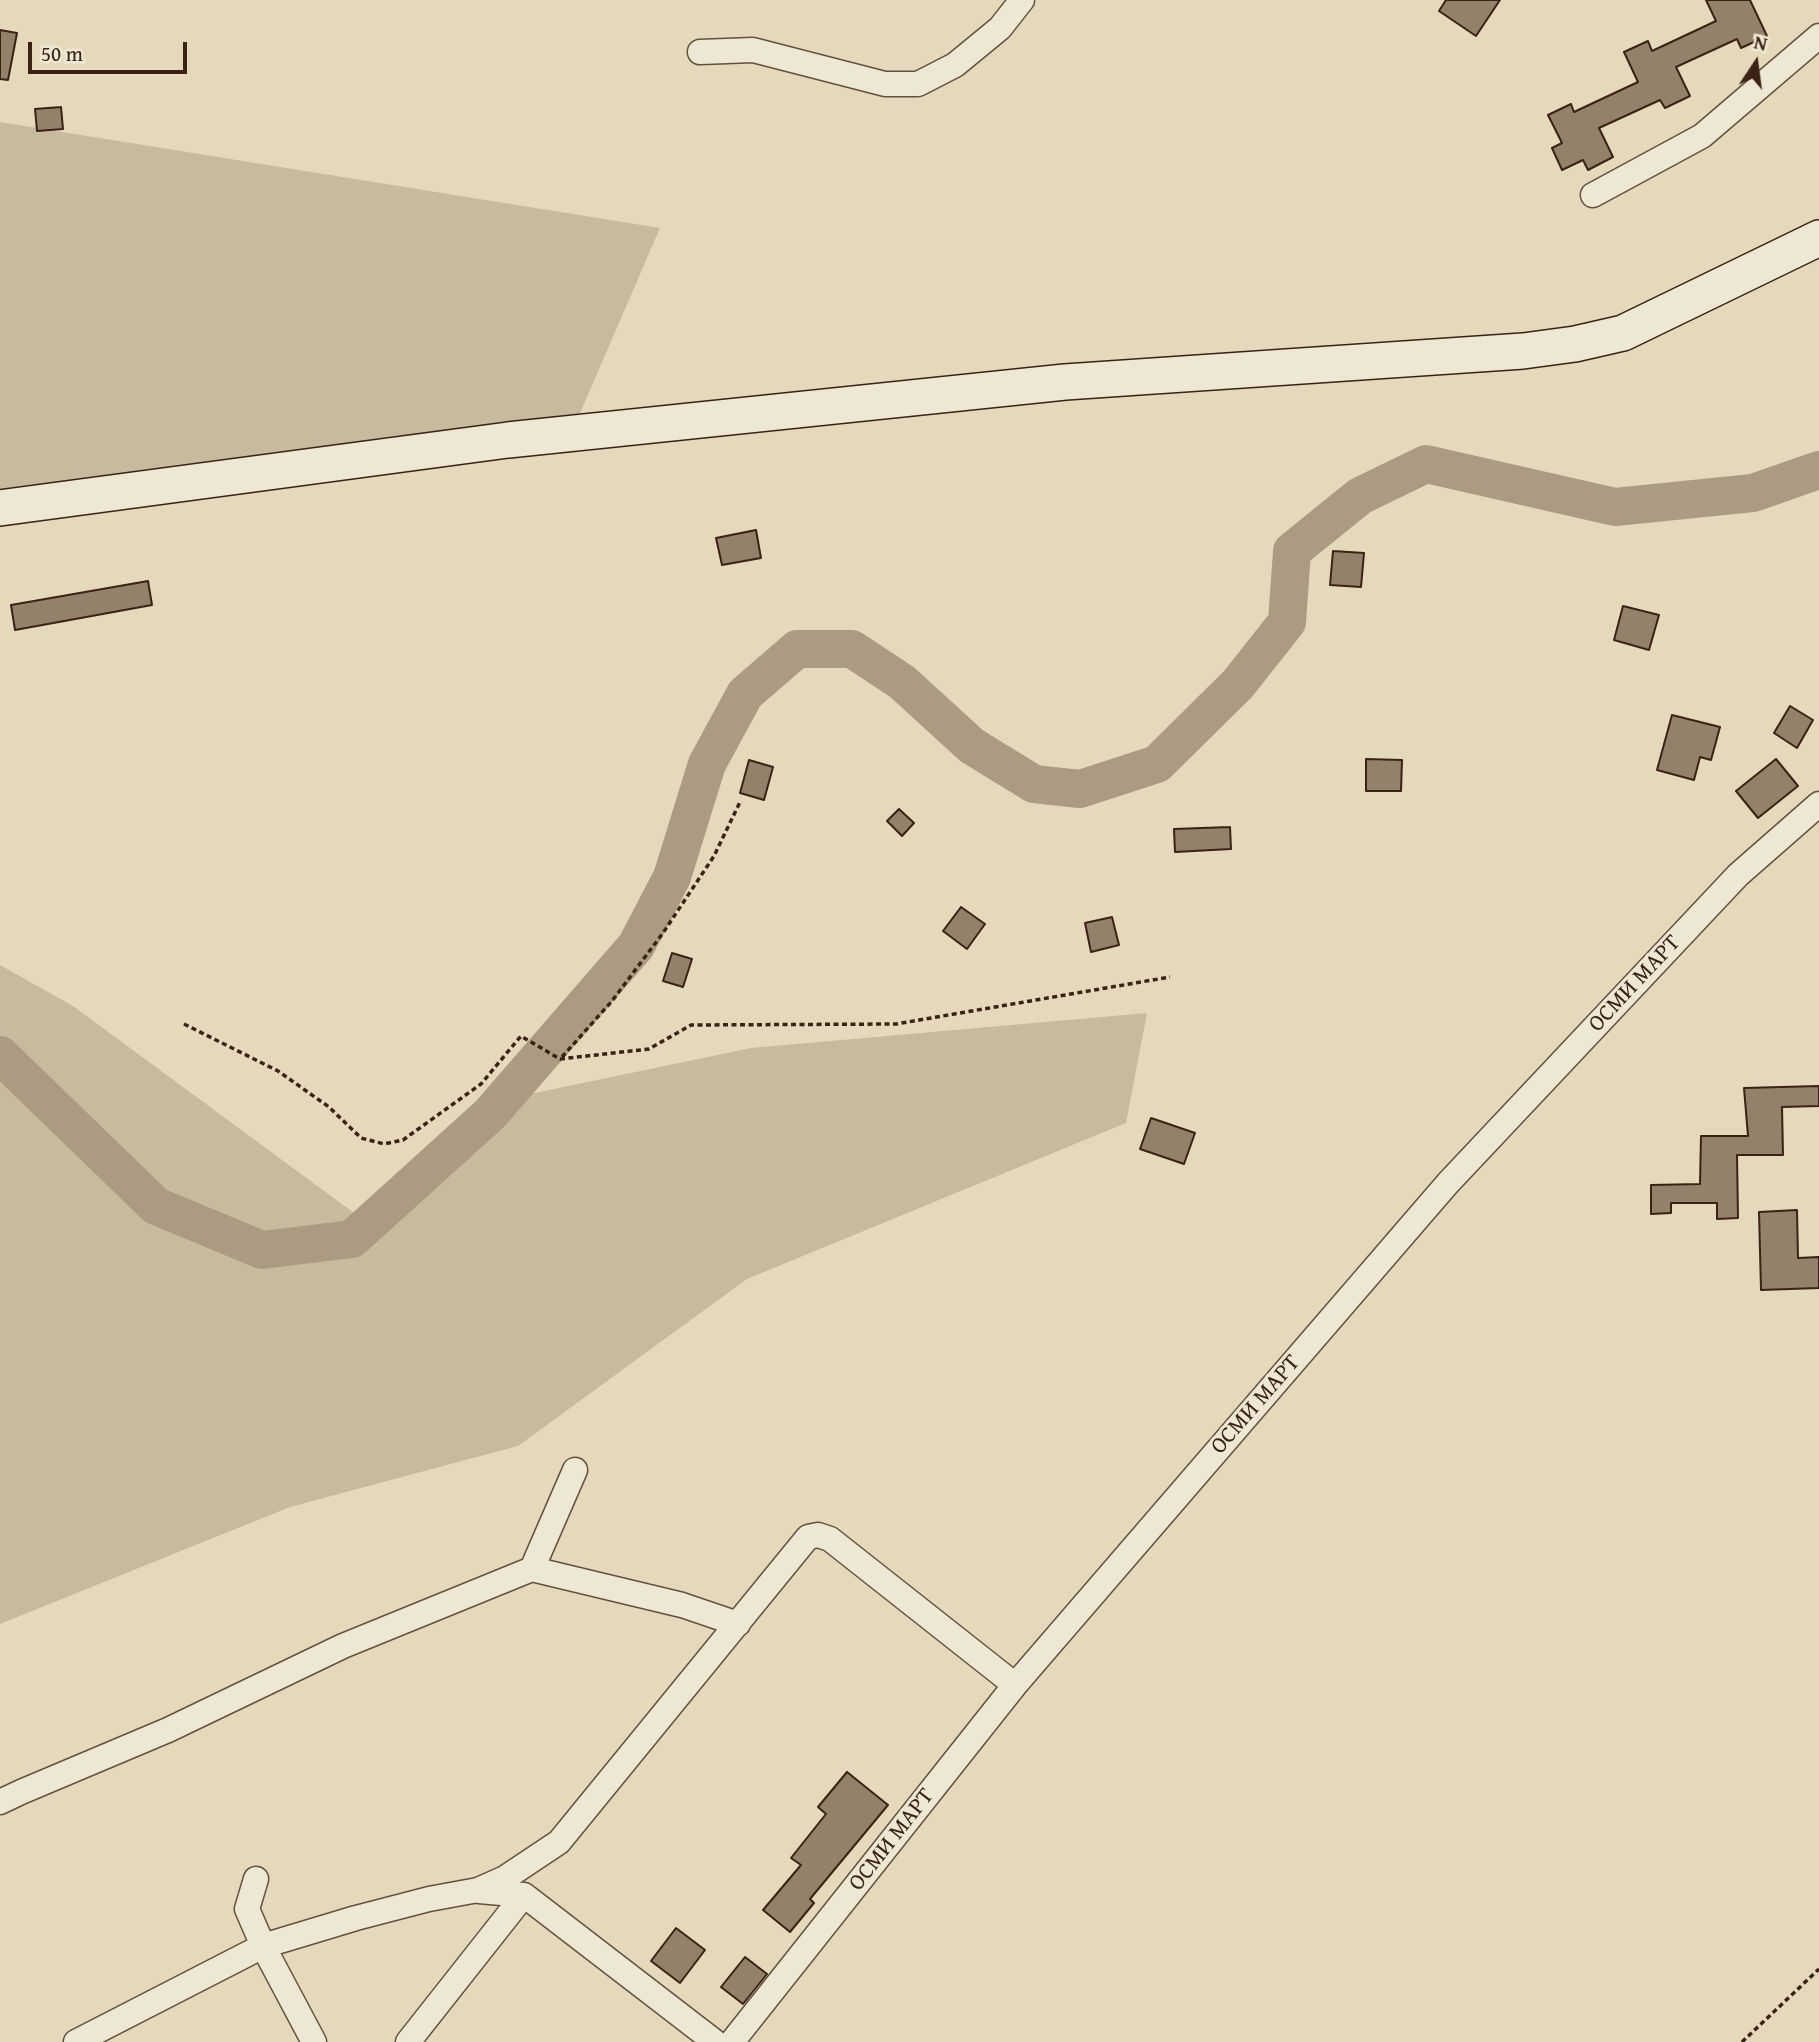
<!DOCTYPE html>
<html>
<head>
<meta charset="utf-8">
<style>
	body { margin:0 }
	#map { position:relative; width:1819px; height:2042px; overflow:hidden; background:#e4dabb; font-family:"Gentium Book Plus",serif }
	canvas { display:block }
	.north { position:absolute; left:1721px; top:28px; width:70px; height:70px; -webkit-text-stroke:5px #ede7d3; paint-order:stroke; rotate:13deg; font-size:19px; font-weight:700; line-height:28px; text-align:center; color:#3a2214 }
	.north::after { content:''; display:block; margin:auto; width:24px; height:32px; background:#3a2214; clip-path:polygon(50% 0,100% 100%,50% 72%,0 100%) }
	.scale { position:absolute; left:28px; top:42px; width:159px; height:32px; box-sizing:border-box; border:4px solid #3a2214; border-top:0; padding-left:9px; font-size:21px; line-height:24px; white-space:nowrap; color:#3a2214; -webkit-text-stroke:5px #ede7d3; paint-order:stroke }
</style>
</head>
<body>
<div id="map">
<canvas width="1819" height="2042"></canvas>
<div class="north">N</div>
<div class="scale">50 m</div>
</div>
<script>
const g = document.querySelector('canvas').getContext('2d');
g.lineJoin = 'round';
function fillPath(path, color) {
  g.fillStyle = color;
  g.fill(path, 'evenodd');
}
function shape(rows) {
  const path = new Path2D();
  for (const r of rows) {
    path.moveTo(r[0], r[1]);
    for (let i = 2; i < r.length; i += 2) path.lineTo(r[i], r[i + 1]);
  }
  return path;
}
function trace(path, color, width, dash) {
  g.strokeStyle = color;
  g.lineWidth = width;
  g.lineCap = dash ? 'butt' : 'round';
  g.setLineDash(dash || []);
  g.stroke(path);
}
function drawText(font, color, halo, rows, align = 'center') {
  g.font = font + ' "Gentium Book Plus",serif';
  g.lineWidth = 6;
  g.setLineDash([]);
  g.textBaseline = 'middle';
  g.strokeStyle = halo;
  g.fillStyle = color;
  for (const [text, x, y, turn = 0] of rows) {
    g.save();
    g.translate(x, y);
    g.rotate((+turn || 0) * Math.PI / 180);
    g.textAlign = isNaN(turn) ? turn : align;
    if (halo) g.strokeText(text, 0, 0);
    g.fillText(text, 0, 0);
    g.restore();
  }
}
fillPath(shape([
	[0,122,660,228,571,434,0,498],
	[0,965,73,1006,369,1224,525,1095,751,1048,1147,1013,1126,1123,747,1279,518,1446,290,1507,0,1624]
]), '#c7bb9f');
trace(shape([
	[0,1055,156,1206,262,1250,352,1239,490,1114,636,946,672,877,707,764,745,694,797,649,852,649,902,682,972,746,1034,784,1080,789,1157,764,1238,684,1287,622,1292,551,1360,496,1426,464,1615,507,1753,493,1819,470]
]), '#aa9b82', 38);
const building = shape([
	[1446,0,1500,0,1476,36,1439,11,1446,0],
	[1706,0,1750,0,1767,36,1741,48,1737,39,1676,67,1690,96,1665,108,1660,100,1599,128,1613,157,1588,170,1583,160,1562,170,1552,148,1562,143,1548,115,1571,104,1574,112,1638,82,1624,52,1648,41,1652,51,1716,21,1706,0],
	[0,30,17,33,8,80,0,79,0,30],
	[61,107,63,129,37,131,35,109,61,107],
	[756,530,761,558,722,565,716,538,756,530],
	[1333,551,1364,553,1361,587,1330,585,1333,551],
	[148,581,152,605,15,630,11,605,148,581],
	[1623,606,1659,615,1649,650,1614,640,1623,606],
	[1790,706,1813,720,1797,748,1774,733,1790,706],
	[1672,715,1720,727,1711,760,1700,757,1694,780,1657,770,1672,715],
	[1366,759,1402,760,1401,791,1366,791,1366,759],
	[1776,759,1798,786,1758,818,1736,791,1776,759],
	[749,760,773,767,764,800,740,793,749,760],
	[899,809,914,823,902,836,887,821,899,809],
	[1230,827,1231,849,1175,852,1174,829,1230,827],
	[961,907,985,924,967,949,943,931,961,907],
	[1112,917,1119,945,1091,952,1085,923,1112,917],
	[672,953,692,959,683,987,663,981,672,953],
	[1819,1086,1819,1106,1782,1107,1783,1155,1737,1155,1738,1218,1717,1219,1717,1203,1671,1203,1671,1213,1651,1214,1651,1185,1700,1184,1701,1136,1748,1136,1744,1088,1819,1086],
	[1151,1118,1195,1133,1184,1164,1140,1149,1151,1118],
	[1797,1210,1798,1258,1819,1257,1819,1288,1761,1290,1759,1212,1797,1210],
	[847,1772,888,1805,810,1899,814,1903,790,1932,763,1910,801,1865,791,1858,826,1814,818,1807,847,1772],
	[676,1928,705,1950,680,1983,651,1961,676,1928],
	[745,1957,767,1974,743,2004,721,1987,745,1957]
]);
fillPath(building, '#92826b');
trace(building, '#3a2214', 2);
const street = shape([
	[700,52,753,50,885,84,918,84,955,65,1000,28,1022,0],
	[1593,195,1702,136,1819,36],
	[532,1569,575,1470],
	[0,1802,21,1792,168,1730,343,1646,532,1569,682,1605,738,1624],
	[256,1879,247,1909,263,1946,314,2042],
	[479,1891,524,1895,715,2042],
	[76,2042,263,1946,356,1918,429,1899,478,1890,505,1878,559,1842,808,1537,818,1535,830,1539,1015,1685],
	[408,2042,524,1895],
	[732,2042,1015,1685,1448,1183,1738,875,1819,804]
]);
const secondary = shape([
	[0,508,508,440,1065,382,1523,351,1575,344,1623,333,1819,238]
]);
trace(street, '#64503e', 27);
trace(secondary, '#3a2214', 38);
trace(shape([
	[184,1024,278,1071,329,1107,361,1138,384,1144,403,1140,481,1084,521,1036,560,1059,649,1049,691,1025,896,1024,1170,977],
	[562,1057,612,1001,663,933,714,856,740,802],
	[1742,2042,1819,1969]
]), '#3a2214', 3.5, [5, 3.5]);
trace(street, '#ede7d3', 24);
trace(secondary, '#ede7d3', 35);
drawText('23px', '#3a2214', '#ede7d3', [
	["ОСМИ МАРТ",1635,984,-47],
	["ОСМИ МАРТ",1256,1405,-49],
	["ОСМИ МАРТ",892,1840,-52]
]);
</script>
</body>
</html>
